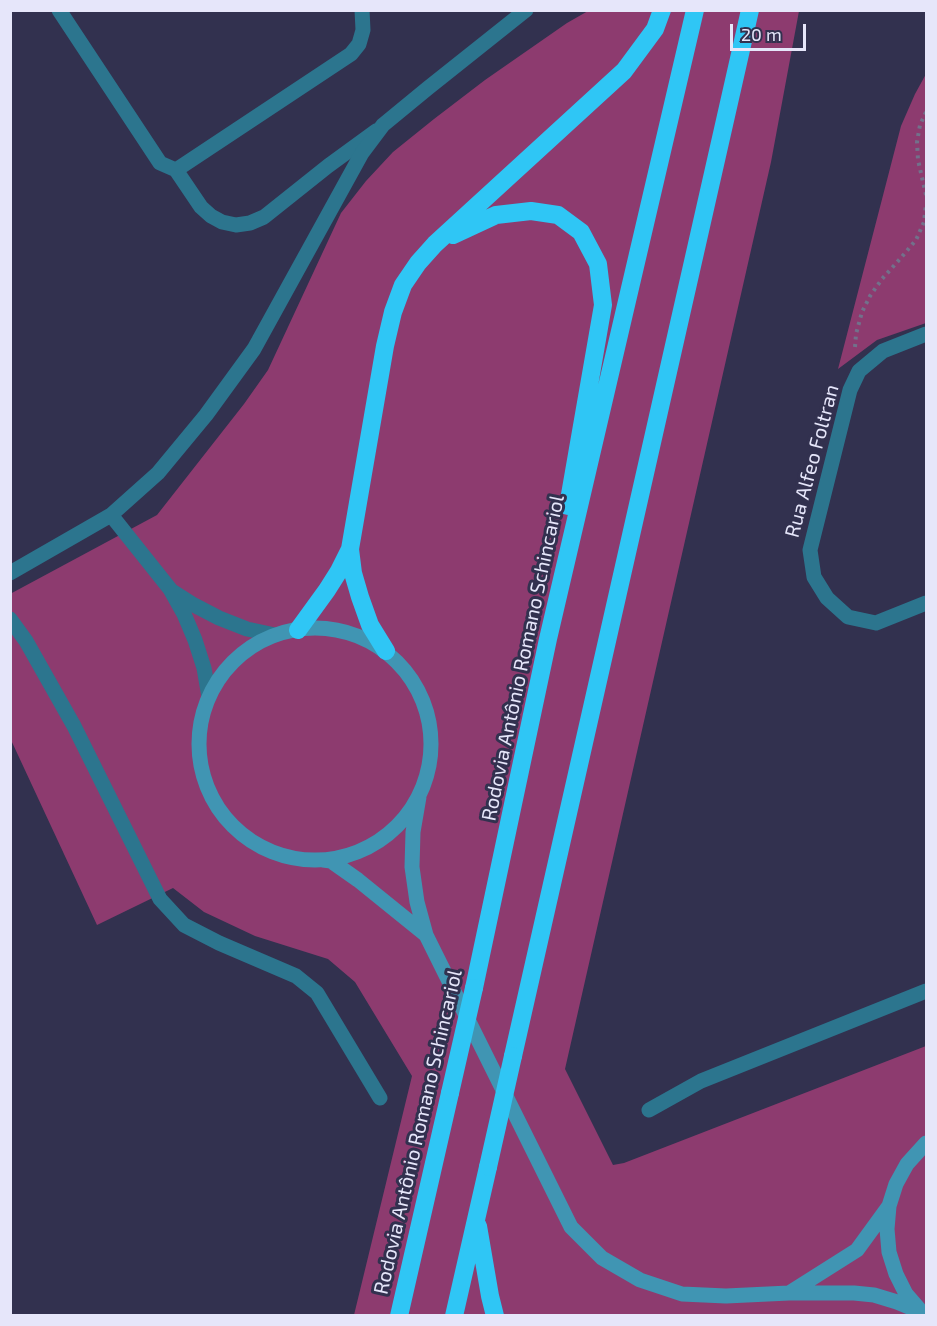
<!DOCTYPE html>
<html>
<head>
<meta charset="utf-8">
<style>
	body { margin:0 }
	#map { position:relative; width:937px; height:1326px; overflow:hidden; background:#32314f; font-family:"Exo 2",sans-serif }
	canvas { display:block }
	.frame { position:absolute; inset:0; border:12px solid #e6e6fa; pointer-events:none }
	.scale { position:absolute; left:730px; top:24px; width:76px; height:27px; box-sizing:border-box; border:3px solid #e6e6fa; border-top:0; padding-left:8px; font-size:18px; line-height:21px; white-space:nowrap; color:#e6e6fa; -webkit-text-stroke:4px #32314f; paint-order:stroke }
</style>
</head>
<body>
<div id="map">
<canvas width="937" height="1326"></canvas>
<div class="frame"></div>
<div class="scale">20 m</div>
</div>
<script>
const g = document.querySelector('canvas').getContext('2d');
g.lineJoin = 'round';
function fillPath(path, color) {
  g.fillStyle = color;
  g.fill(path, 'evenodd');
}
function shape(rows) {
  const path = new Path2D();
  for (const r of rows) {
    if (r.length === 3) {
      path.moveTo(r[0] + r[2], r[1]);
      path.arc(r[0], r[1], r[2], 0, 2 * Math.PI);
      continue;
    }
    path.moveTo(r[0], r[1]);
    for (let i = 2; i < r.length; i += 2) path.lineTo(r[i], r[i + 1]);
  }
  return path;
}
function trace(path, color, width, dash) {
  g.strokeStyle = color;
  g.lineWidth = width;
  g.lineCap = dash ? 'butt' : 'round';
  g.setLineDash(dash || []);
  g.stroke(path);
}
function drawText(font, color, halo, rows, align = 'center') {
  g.font = font + ' "Exo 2",sans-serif';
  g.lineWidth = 6;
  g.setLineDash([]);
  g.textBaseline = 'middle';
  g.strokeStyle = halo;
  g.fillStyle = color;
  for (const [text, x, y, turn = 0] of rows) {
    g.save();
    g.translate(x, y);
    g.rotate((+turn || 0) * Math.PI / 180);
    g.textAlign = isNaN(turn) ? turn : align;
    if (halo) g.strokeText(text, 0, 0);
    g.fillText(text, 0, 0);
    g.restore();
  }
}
fillPath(shape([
	[588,11,799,11,771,162,565,1069,613,1165,624,1163,926,1046,926,1315,354,1315,412,1076,355,982,328,959,255,936,204,912,173,888,97,925,11,740,10,594,157,515,244,404,268,370,341,213,366,181,393,152,434,119,485,80,567,23],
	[926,74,926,323,877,340,838,369,901,126,915,94]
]), '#8d3b6f');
trace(shape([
	[926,112,920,125,917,142,918,160,926,195],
	[855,347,856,334,862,312,870,296,882,279,900,259,916,240,924,222,926,204]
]), '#72718b', 4, [3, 4.5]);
trace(shape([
	[59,10,160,163,176,170,201,207,211,216,222,222,236,225,250,223,264,217,328,166,376,131],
	[176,170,351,54,359,44,363,30,362,10]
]), '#2c758e', 15);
trace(shape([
	[926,334,883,351,859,371,850,390,810,550,814,577,827,598,848,617,876,623,926,603],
	[111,515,170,589,184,614,195,640,204,668,209,697],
	[10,573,111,515,158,473,206,415,254,349,362,153,383,125,428,88,526,10],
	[172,591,194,605,219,618,247,629,275,635],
	[10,619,26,641,74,726,160,899,184,925,219,943,296,976,317,993,380,1098],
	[649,1110,701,1081,926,991]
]), '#2c758e', 15);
trace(shape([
	[315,744,116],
	[419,797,413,832,412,867,417,902,426,935,571,1227,602,1258,640,1280,682,1294,726,1296,789,1293,854,1293,874,1295,897,1302,921,1312],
	[323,860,331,861,358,880,426,935],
	[789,1293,857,1250,889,1206],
	[919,1309,906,1294,896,1274,889,1252,887,1229,889,1206,896,1184,907,1164,926,1143]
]), '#4095b3', 15);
trace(shape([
	[453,235,496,215,531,211,558,215,581,232,598,264,603,305,568,506],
	[350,549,353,573,360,597,370,625,386,651],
	[298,630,327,590,339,571,350,549,385,346,393,312,403,285,418,263,435,244,624,71,655,29,662,10],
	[474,988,548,639,695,10],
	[513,1056,750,10],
	[478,1226,490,1296,495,1316],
	[399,1316,450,1093],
	[454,1316,488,1167]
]), '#2fc6f5', 18);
trace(shape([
	[450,1093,474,988],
	[488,1167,513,1056]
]), '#2fc6f5', 18);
drawText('20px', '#e6e6fa', '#32314f', [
	["Rua Alfeo Foltran",812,461,-75],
	["Rodovia Antônio Romano Schincariol",523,658,-78],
	["Rodovia Antônio Romano Schincariol",418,1132,-77]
]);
</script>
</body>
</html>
